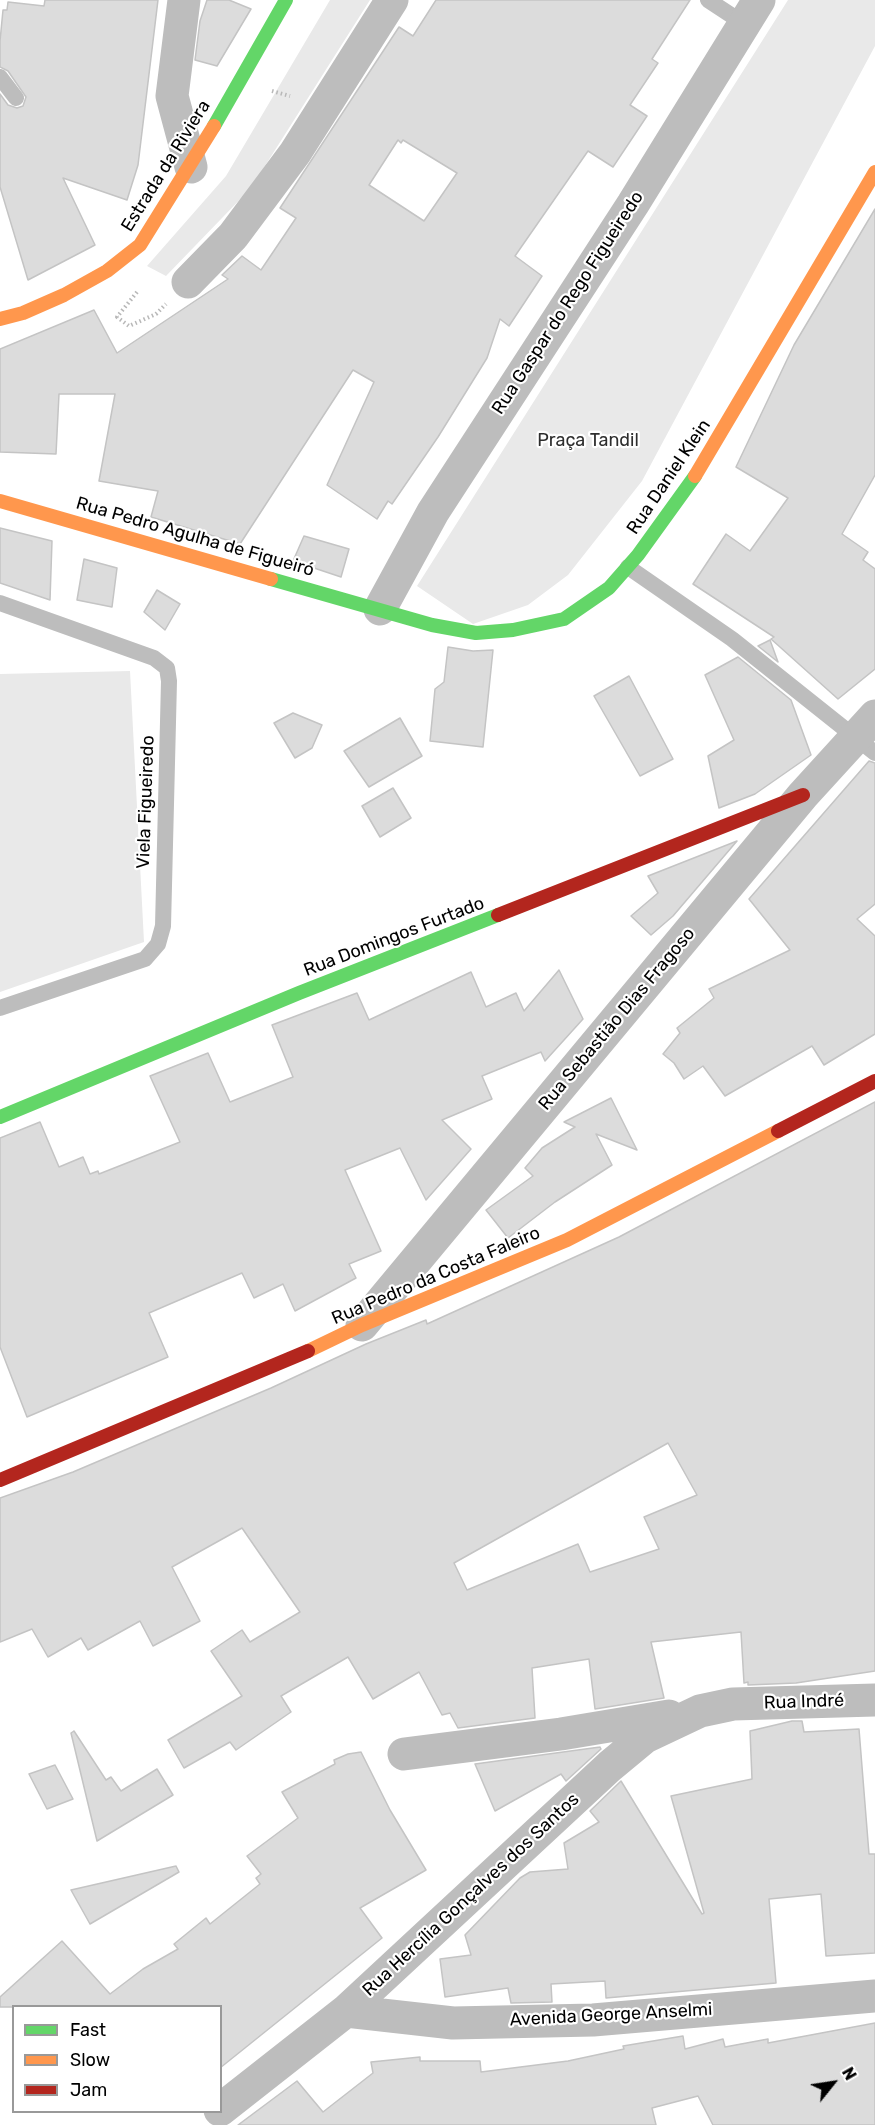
<!DOCTYPE html>
<html>
<head>
<meta charset="utf-8">
<style>
	body { margin:0 }
	#map { position:relative; width:875px; height:2125px; overflow:hidden; background:#fff; font-family:Rubik,sans-serif }
	canvas { display:block }
	.legend { position:absolute; left:12px; top:2005px; width:210px; height:108px; box-sizing:border-box; background:#fff; border:2px solid #999; margin:0; padding:8px 10px; list-style:none; font-size:18px; color:#000 }
	.legend li { display:flex; align-items:center; gap:12px; height:30px }
	.legend b { width:30px; border:2px solid #999 }
	.north { position:absolute; left:803px; top:2053px; width:60px; height:60px; -webkit-text-stroke:4px #fff; paint-order:stroke; rotate:60deg; font-size:16px; font-weight:700; line-height:24px; text-align:center; color:#000 }
	.north::after { content:''; display:block; margin:auto; width:21px; height:27px; background:#000; clip-path:polygon(50% 0,100% 100%,50% 72%,0 100%) }
</style>
</head>
<body>
<div id="map">
<canvas width="875" height="2125"></canvas>
<ul class="legend">
<li><b style="height:8px;background:#63d668"></b>Fast</li>
<li><b style="height:8px;background:#ff974d"></b>Slow</li>
<li><b style="height:8px;background:#b3261e"></b>Jam</li>
</ul>
<div class="north">N</div>
</div>
<script>
const g = document.querySelector('canvas').getContext('2d');
g.lineJoin = 'round';
function fillPath(path, color) {
  g.fillStyle = color;
  g.fill(path, 'evenodd');
}
function shape(rows) {
  const path = new Path2D();
  for (const r of rows) {
    path.moveTo(r[0], r[1]);
    for (let i = 2; i < r.length; i += 2) path.lineTo(r[i], r[i + 1]);
  }
  return path;
}
function trace(path, color, width, dash) {
  g.strokeStyle = color;
  g.lineWidth = width;
  g.lineCap = dash ? 'butt' : 'round';
  g.setLineDash(dash || []);
  g.stroke(path);
}
function drawText(font, color, halo, rows, align = 'center') {
  g.font = font + ' Rubik,sans-serif';
  g.lineWidth = 4.5;
  g.setLineDash([]);
  g.textBaseline = 'middle';
  g.strokeStyle = halo;
  g.fillStyle = color;
  for (const [text, x, y, turn = 0] of rows) {
    g.save();
    g.translate(x, y);
    g.rotate((+turn || 0) * Math.PI / 180);
    g.textAlign = isNaN(turn) ? turn : align;
    if (halo) g.strokeText(text, 0, 0);
    g.fillText(text, 0, 0);
    g.restore();
  }
}
fillPath(shape([
	[330,0,370,0,251,188,166,276,147,266,226,176],
	[788,0,875,0,875,46,642,481,568,575,528,605,473,624,417,586],
	[130,671,144,942,0,992,0,674]
]), '#e9e9e9');
const building = shape([
	[45,0,158,0,138,165,127,200,63,178,95,245,28,280,0,187,0,94,8,105,17,108,23,106,26,97,8,71,0,67,0,41,3,10,7,10,8,2,44,6,45,0],
	[207,0,229,0,251,9,217,66,195,60,200,21,207,0],
	[436,0,690,0,652,59,658,63,630,105,647,116,613,167,588,151,515,256,542,276,509,326,500,319,487,358,438,437,392,504,388,501,377,519,327,485,374,382,353,370,240,544,151,517,158,491,99,481,115,394,59,394,56,454,0,452,0,349,94,310,117,353,228,279,222,275,242,256,261,270,296,218,280,208,399,27,413,36,436,0],
	[398,140,401,143,403,140,457,173,424,221,369,185,398,140],
	[875,209,875,475,842,534,868,552,863,560,875,569,875,669,838,699,771,639,774,637,693,584,726,534,750,551,788,498,736,467,794,345,875,209],
	[0,528,52,541,50,600,0,583,0,528],
	[304,536,349,549,341,577,293,561,304,536],
	[84,559,117,568,112,607,77,600,84,559],
	[157,590,180,604,165,630,144,612,157,590],
	[770,640,778,662,758,646,770,640],
	[448,647,473,651,493,650,483,747,430,741,435,689,444,682,448,647],
	[738,657,791,700,811,755,755,794,719,808,708,756,734,740,705,675,738,657],
	[629,676,673,759,640,776,594,696,629,676],
	[293,713,322,725,312,748,295,758,274,723,293,713],
	[400,718,422,756,369,787,344,751,400,718],
	[869,761,875,763,875,904,857,919,875,936,875,1034,824,1065,812,1046,725,1096,703,1066,684,1079,674,1063,663,1054,680,1033,677,1028,714,998,709,989,790,950,749,899,869,761],
	[393,788,411,818,380,837,362,806,393,788],
	[737,841,673,916,651,935,631,916,658,893,648,876,737,841],
	[559,970,583,1019,545,1061,541,1052,482,1076,492,1099,442,1120,471,1149,426,1200,400,1148,345,1170,381,1251,349,1264,356,1278,295,1311,283,1284,254,1298,242,1273,149,1313,168,1357,27,1417,0,1347,0,1138,40,1122,59,1167,83,1157,90,1174,98,1171,99,1174,180,1142,150,1076,208,1053,230,1102,293,1077,272,1025,357,993,369,1020,471,972,486,1007,516,993,524,1011,559,970],
	[611,1098,637,1150,596,1134,612,1165,555,1202,508,1238,486,1210,533,1176,525,1168,542,1148,575,1127,564,1122,611,1098],
	[875,1102,875,1671,796,1683,748,1685,748,1682,744,1683,741,1632,651,1642,664,1698,595,1709,589,1659,532,1668,535,1718,458,1728,450,1713,442,1715,419,1672,373,1699,348,1657,281,1696,291,1712,236,1750,230,1742,184,1768,168,1740,242,1696,211,1651,242,1630,250,1642,300,1612,242,1528,172,1567,200,1621,153,1646,140,1621,88,1650,81,1638,48,1657,32,1629,0,1642,0,1498,73,1472,271,1388,366,1344,426,1320,427,1324,619,1237,875,1102],
	[668,1443,697,1495,644,1517,659,1549,590,1572,578,1544,467,1590,454,1563,668,1443],
	[792,1721,802,1721,804,1732,859,1729,869,1854,875,1854,875,1953,826,1956,821,1894,769,1899,776,1983,606,1998,605,1981,551,1984,552,2002,511,2003,508,1988,445,1997,440,1959,471,1955,465,1935,520,1878,530,1872,568,1869,564,1843,599,1822,590,1811,621,1781,702,1914,704,1913,671,1796,752,1779,750,1731,792,1721],
	[74,1731,106,1780,111,1777,121,1791,157,1769,173,1795,97,1841,71,1733,74,1731],
	[600,1747,601,1749,566,1781,561,1774,495,1811,475,1764,600,1747],
	[361,1752,390,1810,426,1870,360,1908,382,1938,220,2068,220,2007,0,2007,0,1997,62,1941,110,1994,143,1969,178,1949,174,1944,206,1918,210,1924,260,1884,256,1878,261,1874,247,1856,298,1818,282,1792,335,1764,334,1760,348,1754,361,1752],
	[55,1765,73,1799,47,1809,29,1774,55,1765],
	[176,1866,179,1872,90,1924,71,1890,176,1866],
	[875,2023,875,2125,713,2125,698,2096,652,2108,656,2125,238,2125,297,2081,323,2112,373,2073,371,2062,420,2057,420,2061,480,2061,481,2072,568,2061,624,2049,623,2046,683,2036,685,2049,723,2039,725,2047,768,2039,768,2043,875,2023]
]);
fillPath(building, '#dcdcdc');
trace(building, '#c4c4c4', 1.5);
trace(shape([
	[272,91,290,96],
	[137,292,117,317,129,326,156,314,166,304]
]), '#b8b8b8', 4, [1.5, 3]);
trace(shape([
	[708,0,743,23],
	[0,77,16,98],
	[628,567,732,639,875,753],
	[0,603,154,658,167,668,169,681,163,926,158,944,145,959,0,1008]
]), '#bdbdbd', 16);
trace(shape([
	[184,0,172,96,191,167],
	[188,282,233,236,295,153,392,0],
	[380,609,433,512,633,204,759,0],
	[362,1325,803,795,875,716],
	[404,1754,561,1734,669,1716],
	[346,2011,453,2023,593,2020,875,1996],
	[220,2110,346,2011,610,1766,645,1737,700,1711,733,1704,875,1700]
]), '#bdbdbd', 33);
trace(shape([
	[214,126,286,0],
	[271,579,432,625,476,633,513,630,564,619,609,588,638,555,695,476],
	[0,1117,299,993,498,915]
]), '#63d668', 14);
trace(shape([
	[0,319,23,313,64,295,107,271,140,245,214,126],
	[695,476,875,172],
	[0,501,271,579],
	[308,1351,362,1325,567,1240,778,1131]
]), '#ff974d', 14);
trace(shape([
	[498,915,803,795],
	[778,1131,875,1081],
	[0,1480,308,1351]
]), '#b3261e', 14);
drawText('18px', '#000', '#fff', [
	["Estrada da Riviera",166,166,-58],
	["Rua Gaspar do Rego Figueiredo",568,303,-57],
	["Rua Daniel Klein",669,477,-56],
	["Rua Pedro Agulha de Figueiró",195,537,16],
	["Viela Figueiredo",146,802,-88],
	["Rua Domingos Furtado",394,937,-21],
	["Rua Sebastião Dias Fragoso",617,1019,-50],
	["Rua Pedro da Costa Faleiro",436,1276,-23],
	["Rua Indré",804,1702,-2],
	["Rua Hercília Gonçalves dos Santos",471,1895,-43],
	["Avenida George Anselmi",611,2015,-3]
]);
drawText('18px', '#2e2e2e', '#fff', [
	["Praça Tandil",588,441]
]);
</script>
</body>
</html>
